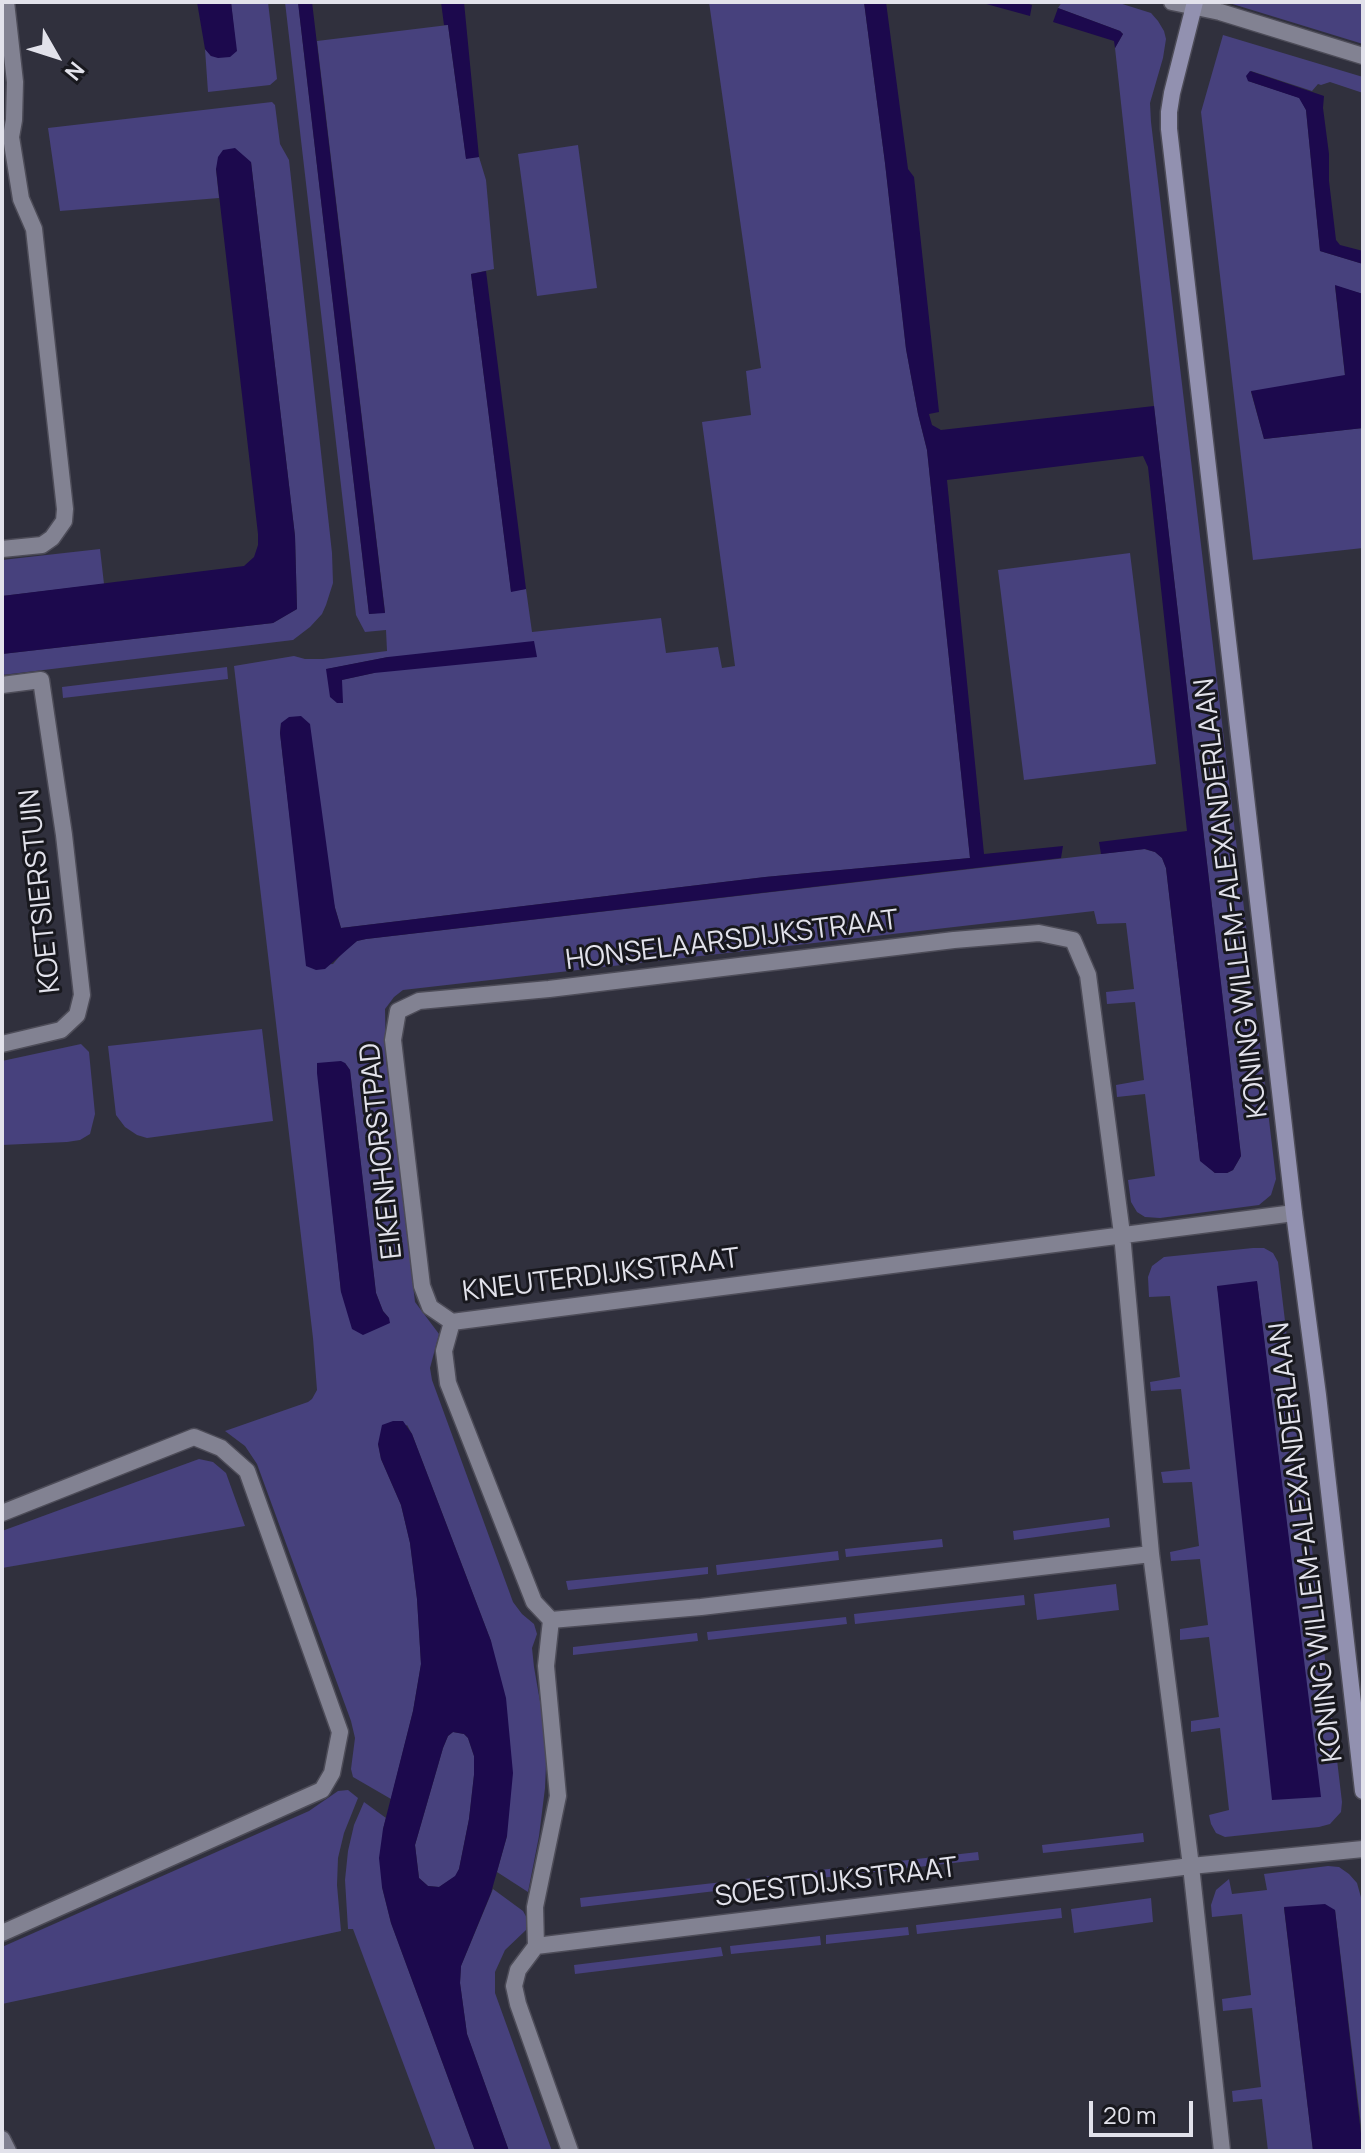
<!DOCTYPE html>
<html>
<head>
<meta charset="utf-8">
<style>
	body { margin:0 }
	#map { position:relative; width:1365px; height:2153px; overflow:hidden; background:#30303d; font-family:Manrope,sans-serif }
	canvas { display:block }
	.frame { position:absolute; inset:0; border:4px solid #e2e2eb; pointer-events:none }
	.north { position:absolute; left:16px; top:16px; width:80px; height:80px; -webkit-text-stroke:6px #18181e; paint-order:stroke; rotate:129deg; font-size:22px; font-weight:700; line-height:32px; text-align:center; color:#e2e2eb }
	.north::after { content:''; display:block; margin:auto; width:28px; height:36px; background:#e2e2eb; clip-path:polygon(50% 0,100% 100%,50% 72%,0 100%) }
	.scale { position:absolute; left:1089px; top:2101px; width:104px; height:36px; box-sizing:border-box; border:4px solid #e2e2eb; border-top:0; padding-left:10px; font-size:24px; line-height:28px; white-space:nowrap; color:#e2e2eb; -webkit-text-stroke:6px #18181e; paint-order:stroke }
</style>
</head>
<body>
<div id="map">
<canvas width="1365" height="2153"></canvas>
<div class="frame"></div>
<div class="north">N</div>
<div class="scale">20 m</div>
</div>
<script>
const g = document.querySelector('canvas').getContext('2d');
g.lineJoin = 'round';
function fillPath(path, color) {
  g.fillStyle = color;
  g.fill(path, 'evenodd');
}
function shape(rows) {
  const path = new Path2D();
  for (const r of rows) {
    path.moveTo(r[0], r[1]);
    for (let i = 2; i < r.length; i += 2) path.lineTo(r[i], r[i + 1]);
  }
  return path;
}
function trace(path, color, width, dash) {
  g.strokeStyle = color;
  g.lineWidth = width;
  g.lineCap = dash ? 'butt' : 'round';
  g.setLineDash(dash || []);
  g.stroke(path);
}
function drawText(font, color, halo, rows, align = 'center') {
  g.font = font + ' Manrope,sans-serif';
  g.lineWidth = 6;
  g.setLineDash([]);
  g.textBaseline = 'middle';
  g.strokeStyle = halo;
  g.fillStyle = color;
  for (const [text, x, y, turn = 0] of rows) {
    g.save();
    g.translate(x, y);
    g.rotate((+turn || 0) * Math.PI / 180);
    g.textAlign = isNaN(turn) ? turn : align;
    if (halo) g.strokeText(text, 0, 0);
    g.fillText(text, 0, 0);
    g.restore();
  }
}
fillPath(shape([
	[231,2,268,2,277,79,270,85,208,92,205,49,211,56,236,51],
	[285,2,298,2,369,614,385,612,317,41,448,25,466,158,479,157,486,180,494,269,471,274,511,591,526,589,532,632,661,618,666,653,718,647,722,668,735,666,702,422,751,415,746,371,761,368,709,2,864,2,885,163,906,349,918,414,927,450,970,858,765,877,341,928,281,723,280,733,307,966,333,964,344,951,357,941,366,939,1144,849,1155,852,1162,858,1166,868,1200,1160,1215,1173,1227,1173,1233,1170,1241,1156,1154,406,1115,48,1123,34,1120,31,1058,8,1062,2,1116,2,1151,13,1158,21,1164,31,1166,39,1163,58,1150,103,1151,122,1276,1179,1271,1195,1259,1205,1160,1218,1145,1217,1137,1212,1131,1202,1128,1180,1155,1176,1145,1094,1117,1097,1116,1085,1144,1080,1135,1002,1107,1004,1106,992,1134,989,1126,923,1097,924,1094,911,403,990,394,997,385,1009,386,1059,415,1302,439,1334,430,1368,432,1380,513,1602,522,1614,534,1624,537,1634,532,1648,534,1667,547,1742,545,1788,539,1836,528,1892,497,1872,507,1836,491,1641,412,1434,407,1425,378,1444,381,1459,401,1505,410,1543,417,1599,421,1664,413,1711,391,1799,353,1777,351,1769,355,1738,351,1721,257,1464,245,1446,225,1431,308,1402,312,1399,317,1390,313,1338,234,666,294,656,305,659,323,659,387,651,386,630,365,632,356,615],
	[388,657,374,673,341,680,327,669],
	[317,1063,345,1063,350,1070,376,1293,383,1311,389,1318,341,1292],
	[1226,2,1363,2,1363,44],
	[1223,35,1363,77,1363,93,1330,82,1321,85,1318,84,1312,91,1251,71,1248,81,1300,98,1306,110,1320,251,1363,264,1363,294,1335,286,1345,376,1251,392,1264,439,1363,428,1363,548,1253,560,1201,112],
	[272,102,275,105,280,144,289,160,332,553,333,583,326,605,322,614,310,627,293,640,2,675,2,654,273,623,297,609,295,536,251,162,216,169,219,198,60,211,48,128],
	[578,145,597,288,537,296,518,154],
	[100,549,104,584,2,596,2,560],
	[1130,553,1156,764,1024,780,998,570],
	[227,667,228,679,63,698,62,687],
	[262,1029,273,1121,147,1138,137,1135,125,1127,116,1115,108,1046],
	[81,1044,89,1052,95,1114,90,1134,80,1140,67,1142,2,1145,2,1061],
	[1253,1248,1264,1248,1273,1253,1278,1262,1342,1802,1341,1812,1330,1824,1319,1827,1225,1837,1216,1833,1211,1824,1209,1815,1229,1810,1220,1728,1191,1732,1191,1721,1219,1717,1209,1637,1180,1640,1180,1629,1208,1625,1200,1559,1171,1561,1170,1552,1199,1546,1192,1482,1163,1483,1161,1472,1190,1469,1181,1389,1151,1391,1150,1382,1180,1377,1170,1296,1149,1297,1148,1277,1152,1266,1164,1257],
	[1257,1282,1320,1797,1217,1287],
	[199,1459,213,1462,226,1473,245,1526,2,1568,2,1531],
	[1109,1518,1110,1527,1014,1540,1013,1531],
	[942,1539,943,1547,846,1557,845,1549],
	[838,1551,839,1560,717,1575,716,1565],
	[708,1567,708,1574,568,1590,566,1581],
	[1116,1584,1119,1610,1037,1620,1034,1594],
	[1024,1595,1025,1605,855,1624,854,1614],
	[846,1617,847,1624,708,1640,707,1632],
	[697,1633,698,1641,573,1655,573,1647],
	[453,1732,464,1734,468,1738,474,1756,474,1775,469,1819,459,1869,456,1876,439,1887,428,1886,419,1878,415,1845,443,1748,448,1736],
	[348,1790,358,1798,344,1833,338,1858,337,1885,341,1931,2,2004,2,1947,309,1811,338,1791],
	[364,1802,386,1818,383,1829,382,1887,391,1923,475,2151,436,2151,353,1929,348,1929,345,1880,348,1851,354,1825],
	[1143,1833,1144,1842,1043,1853,1042,1845],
	[978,1852,979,1860,848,1875,847,1867],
	[1328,1866,1339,1867,1349,1874,1357,1883,1362,1901,1363,2142,1335,1910,1284,1908,1313,2151,1268,2151,1262,2099,1233,2102,1232,2091,1261,2087,1252,2008,1223,2011,1222,1999,1251,1995,1242,1914,1212,1917,1211,1905,1216,1890,1229,1879,1232,1894,1267,1890,1264,1874],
	[837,1868,838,1876,737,1887,736,1880],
	[723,1882,724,1890,581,1907,580,1898],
	[493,1889,523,1911,528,1920,526,1930,505,1950,495,1972,495,1993,552,2151,509,2151,467,2034,460,1983,461,1966],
	[1151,1898,1153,1922,1074,1933,1071,1909],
	[1061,1908,1062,1918,917,1934,916,1925],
	[908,1927,909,1935,826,1944,826,1935],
	[820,1936,821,1945,731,1954,730,1946],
	[721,1947,723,1956,575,1974,574,1965]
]), '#47417d');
fillPath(shape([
	[197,2,231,2,237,51,230,57,218,58,211,56,205,49],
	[298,2,312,2,385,613,369,614],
	[441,2,464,2,479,157,466,159,448,25,444,25],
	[864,2,886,2,908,169,914,177,939,412,929,414,932,425,941,430,1154,406,1241,1156,1233,1170,1227,1173,1215,1173,1200,1161,1166,868,1162,858,1155,852,1145,849,1101,854,1099,842,1187,831,1148,467,1143,456,947,480,984,854,1063,846,1061,858,366,939,357,941,325,969,316,970,306,966,280,733,281,723,289,717,301,716,310,724,335,908,341,928,765,877,970,858,927,450,918,414,906,349,885,163],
	[979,2,1024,2,1032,5,1030,16],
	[1058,8,1120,31,1123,34,1115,48,1114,41,1053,22],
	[1250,71,1324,96,1323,108,1329,154,1329,181,1336,240,1340,245,1363,251,1363,264,1320,251,1306,110,1299,98,1248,81,1246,76],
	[235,148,251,162,295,536,297,609,273,623,2,654,2,596,244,566,254,557,258,545,258,534,216,169,218,157,223,150],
	[486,271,526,589,511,592,471,274],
	[1335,285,1363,294,1363,428,1264,439,1251,391,1345,375],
	[534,641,537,657,374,673,342,680,343,703,337,703,330,697,326,669,388,657],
	[341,1061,345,1063,350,1070,376,1293,383,1311,389,1318,390,1323,363,1335,352,1329,341,1292,317,1073,317,1063],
	[1257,1281,1321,1797,1272,1800,1217,1286],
	[393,1421,403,1421,412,1434,491,1641,506,1698,513,1773,507,1836,491,1893,461,1966,460,1983,467,2034,509,2151,475,2151,391,1923,382,1887,379,1858,383,1829,413,1711,421,1664,417,1599,410,1543,401,1505,381,1459,378,1444,382,1425],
	[453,1732,464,1734,468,1738,474,1756,474,1775,469,1819,459,1869,455,1876,439,1887,428,1886,419,1878,415,1845,443,1748,448,1736],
	[1325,1904,1335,1910,1363,2151,1313,2151,1284,1907]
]), '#1c094d');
const street = shape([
	[1172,2,1220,12,1363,56],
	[2,549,42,545,52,538,64,521,65,509,34,229,21,199,11,137,14,120,15,82,6,2],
	[2,685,41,680,64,835,82,995,77,1015,61,1030,2,1044],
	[452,1322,430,1307,422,1286,393,1040,398,1011,419,1001,549,989,954,940,1039,933,1073,940,1088,975,1122,1234,1151,1554,1191,1866,1222,2151],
	[452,1322,1294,1213],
	[452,1322,444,1351,448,1383,534,1602,551,1620],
	[2,1513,194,1437,221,1448,247,1471,340,1732,332,1773,322,1790,2,1933],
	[551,1620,701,1607,1151,1554],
	[536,1946,535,1907,558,1796,546,1666,551,1620],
	[2,2139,8,2151],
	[570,2151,518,2004,514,1986,518,1970,536,1946,1191,1866,1363,1849]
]);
const secondary = shape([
	[1195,2,1172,93,1169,112,1169,129,1294,1213,1318,1395,1363,1791]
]);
trace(street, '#4d4c58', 19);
trace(secondary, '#4d4c58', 19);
trace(street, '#828292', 16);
trace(secondary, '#9291b0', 16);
drawText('28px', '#e2e2eb', '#18181e', [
	["KOETSIERSTUIN",41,891,-96],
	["KONING WILLEM-ALEXANDERLAAN",1232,898,-97],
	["HONSELAARSDIJKSTRAAT",732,941,-7],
	["EIKENHORSTPAD",382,1151,-96],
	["KNEUTERDIJKSTRAAT",601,1276,-7],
	["KONING WILLEM-ALEXANDERLAAN",1307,1542,-97],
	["SOESTDIJKSTRAAT",836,1883,-7]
]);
</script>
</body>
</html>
